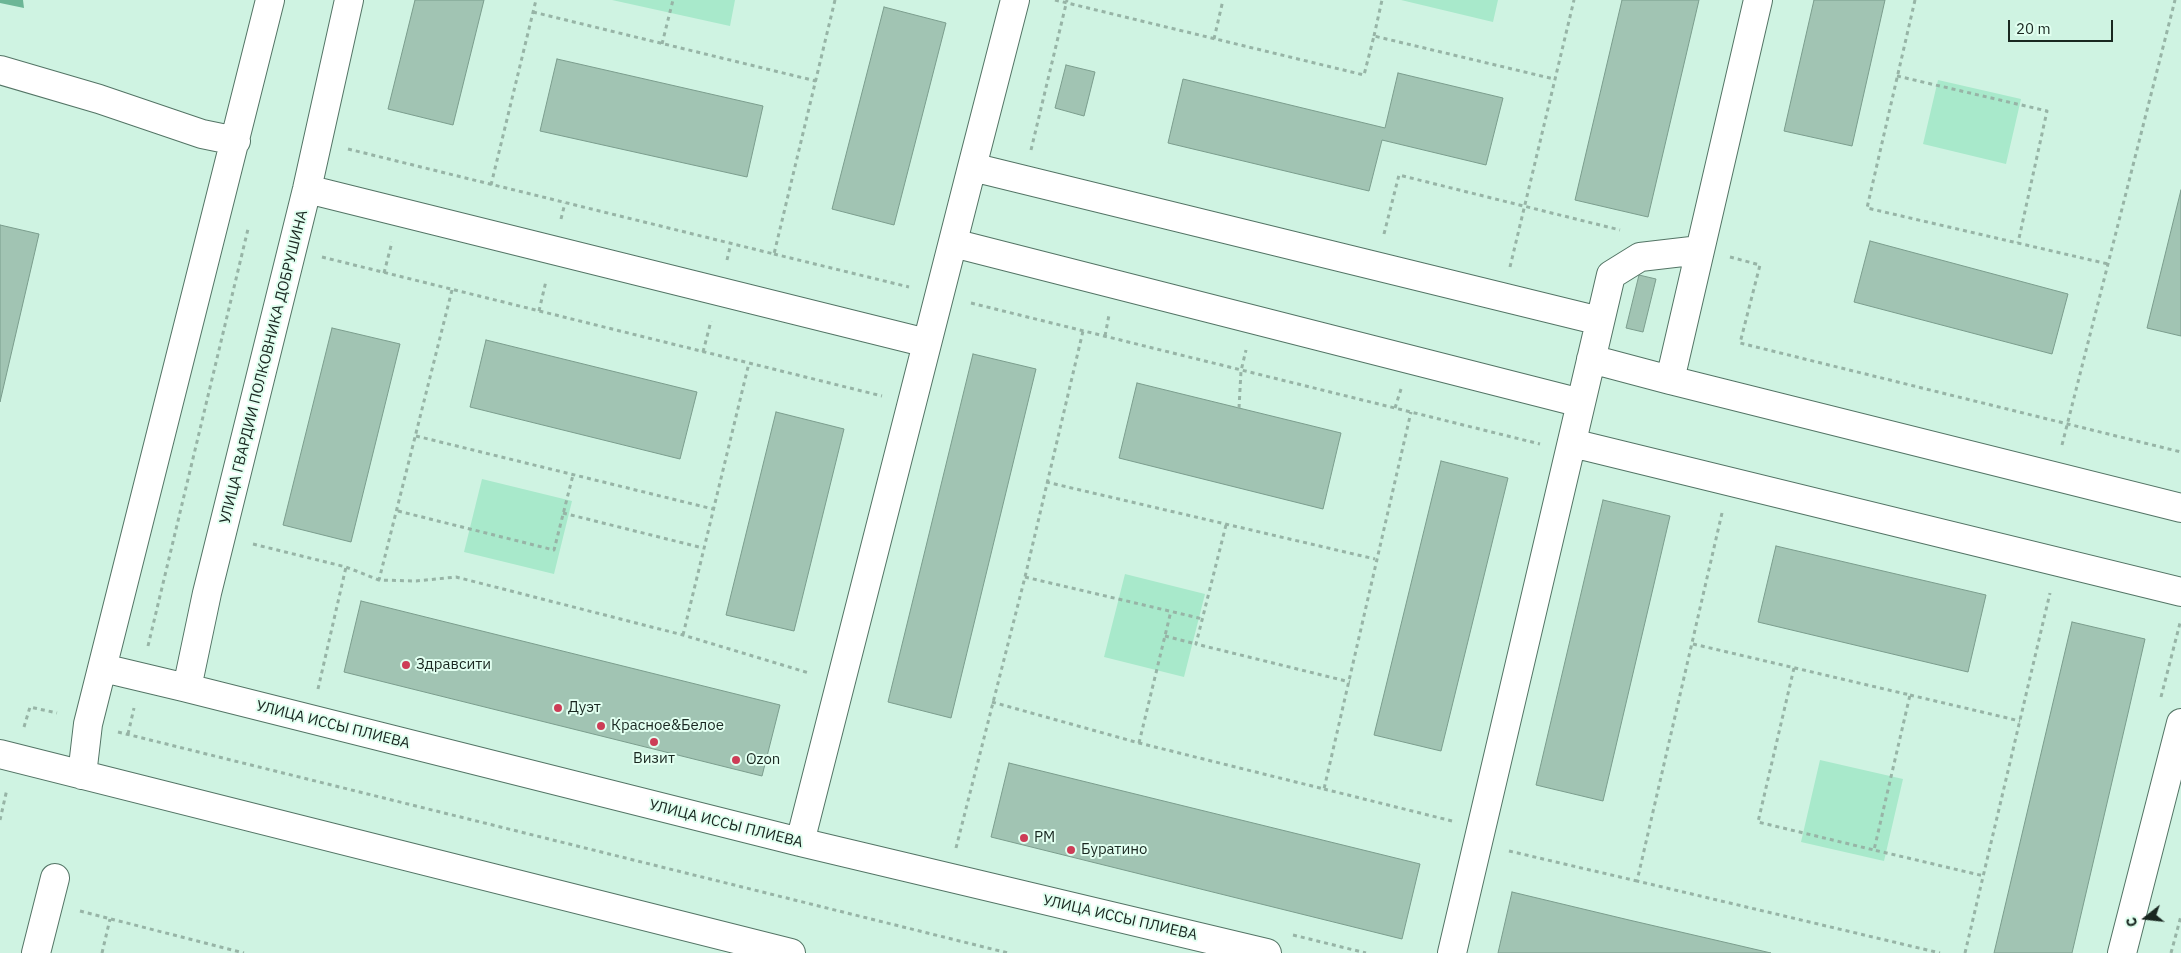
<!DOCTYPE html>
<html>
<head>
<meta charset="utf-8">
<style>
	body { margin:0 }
	#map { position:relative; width:2181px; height:953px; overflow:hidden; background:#cff3e2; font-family:"IBM Plex Sans",sans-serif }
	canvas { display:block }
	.north { position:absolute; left:2121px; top:893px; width:50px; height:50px; -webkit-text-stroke:4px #e1fff0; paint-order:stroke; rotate:254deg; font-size:14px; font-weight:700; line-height:20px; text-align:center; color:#192720 }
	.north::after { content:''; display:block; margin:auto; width:18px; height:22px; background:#192720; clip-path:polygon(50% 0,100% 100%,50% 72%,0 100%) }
	.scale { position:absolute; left:2008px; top:20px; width:105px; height:22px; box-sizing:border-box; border:2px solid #192720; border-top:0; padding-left:6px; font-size:15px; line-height:18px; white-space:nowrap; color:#192720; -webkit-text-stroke:4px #e1fff0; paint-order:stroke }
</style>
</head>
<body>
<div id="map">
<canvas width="2181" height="953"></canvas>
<div class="north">С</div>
<div class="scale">20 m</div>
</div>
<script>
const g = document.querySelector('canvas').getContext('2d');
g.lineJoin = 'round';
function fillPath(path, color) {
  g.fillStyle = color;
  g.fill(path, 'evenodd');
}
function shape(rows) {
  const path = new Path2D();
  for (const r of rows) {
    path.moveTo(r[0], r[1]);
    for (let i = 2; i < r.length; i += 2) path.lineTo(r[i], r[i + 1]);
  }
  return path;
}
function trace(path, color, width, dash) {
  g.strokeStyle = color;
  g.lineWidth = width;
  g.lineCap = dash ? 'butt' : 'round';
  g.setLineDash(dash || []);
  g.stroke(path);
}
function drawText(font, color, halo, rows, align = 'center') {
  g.font = font + ' "IBM Plex Sans",sans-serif';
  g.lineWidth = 4;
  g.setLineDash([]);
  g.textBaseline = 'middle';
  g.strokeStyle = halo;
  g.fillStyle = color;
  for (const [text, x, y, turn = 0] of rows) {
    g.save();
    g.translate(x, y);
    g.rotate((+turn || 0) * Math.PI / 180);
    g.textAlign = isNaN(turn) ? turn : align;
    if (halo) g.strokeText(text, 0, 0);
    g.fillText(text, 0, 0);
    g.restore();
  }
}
fillPath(shape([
	[612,0,735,0,730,26],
	[1401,0,1498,0,1493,22],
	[1938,80,2021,99,2006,164,1923,144],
	[482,479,572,501,554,574,464,552],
	[1125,574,1205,594,1184,677,1104,657],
	[1820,760,1903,779,1884,861,1801,842]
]), '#a8e9cb');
fillPath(shape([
	[0,0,23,0,24,8,0,3]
]), '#6cb696');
const building = shape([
	[415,0,484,0,453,125,388,109,415,0],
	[1622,0,1699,0,1648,217,1575,200,1622,0],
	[1814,0,1885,0,1852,146,1784,131,1814,0],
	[884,7,946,23,894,225,832,209,884,7],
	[557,59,763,106,747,177,540,131,557,59],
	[1066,65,1095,72,1084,116,1055,108,1066,65],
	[1398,73,1503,98,1486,165,1382,140,1369,191,1168,143,1183,79,1385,128,1398,73],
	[2181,190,2181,336,2147,328,2181,190],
	[0,225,39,234,0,402,0,225],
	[1870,241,2068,294,2052,354,1854,302,1870,241],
	[1639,275,1656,279,1643,332,1626,328,1639,275],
	[332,328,400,344,351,542,283,525,332,328],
	[486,340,697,392,680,459,470,407,486,340],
	[973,354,1036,369,951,718,888,702,973,354],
	[1137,383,1341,433,1323,509,1119,458,1137,383],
	[776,412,844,429,794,631,726,615,776,412],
	[1441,461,1508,478,1441,751,1374,735,1441,461],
	[1603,500,1670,516,1603,801,1536,785,1603,500],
	[1776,546,1986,595,1968,672,1758,622,1776,546],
	[361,601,780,705,762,776,344,672,361,601],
	[2072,622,2145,639,2129,709,2072,953,1994,953,2072,622],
	[1009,763,1420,864,1402,939,991,837,1009,763],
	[1512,892,1629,920,1771,953,1498,953,1512,892]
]);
fillPath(building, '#a1c4b3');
trace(building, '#7b9d8d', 1);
const minor = shape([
	[1015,0,972,167,1600,321],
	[1758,0,1670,380,2181,508],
	[0,70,99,99,202,134,236,141],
	[307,189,927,343],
	[953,243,1581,403],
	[1591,359,1670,380],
	[1572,443,2181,592],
	[103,668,187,688,207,593,307,189,349,0],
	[187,688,800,842,1267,953],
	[0,754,791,953],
	[82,775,88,724,270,0],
	[800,842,972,167],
	[36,953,55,878],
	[1452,953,1611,275,1640,257,1700,250],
	[2122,953,2181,723]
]);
trace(minor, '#537465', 30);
trace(shape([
	[1055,0,1364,75,1374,36,1554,79],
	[1915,0,1867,208,2108,264],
	[533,12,816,81],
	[1374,36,1382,0],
	[1214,39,1223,0],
	[662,44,673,0],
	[1897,76,2047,111,2018,243],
	[348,149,774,254,835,0],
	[1031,150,1067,0],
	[491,185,536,0],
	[561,219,565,203],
	[1384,234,1399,175,1620,230],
	[774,254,909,287],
	[322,257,882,396],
	[1730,257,1760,265,1740,343,2181,452],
	[727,260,731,243],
	[1510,267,1574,0],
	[384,273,392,242],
	[452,290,379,580,416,581,456,577,683,635,809,673],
	[971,303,1540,444],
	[539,311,546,281],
	[1105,336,1109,315],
	[703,352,711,321],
	[1239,408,1241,371,1246,350],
	[1395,408,1401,389],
	[416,436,713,509],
	[2062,445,2175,0],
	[1046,482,1375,559],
	[398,511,554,550,573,475],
	[563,513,703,548],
	[1722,513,1637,881,1940,953],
	[1226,525,1196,644,1350,682],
	[253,544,346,567,379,580],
	[1025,577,1203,619],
	[683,635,749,363],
	[1165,636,1196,644],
	[1693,644,1910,695,1874,850,1984,876],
	[148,646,248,229],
	[1794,668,1758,822,1874,850],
	[318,689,346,567],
	[1910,695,2020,721],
	[2161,697,2180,623],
	[992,702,1139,743,1324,789,1411,412],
	[24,727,30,707,57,713],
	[118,732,1008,953],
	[128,734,134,708],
	[1139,743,1171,611],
	[1324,789,1452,821],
	[0,820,7,789],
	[956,848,1025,577,1083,331],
	[1509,851,1637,881],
	[80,911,244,953],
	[1293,935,1366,953],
	[102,953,110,919],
	[1965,953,2050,593],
	[2171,953,2181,916]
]), '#97b4a6', 3, [4, 4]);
trace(minor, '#fff', 28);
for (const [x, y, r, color] of [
	[406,665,5,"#cd3d57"],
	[558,708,5,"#cd3d57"],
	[601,726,5,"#cd3d57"],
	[654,742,5,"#cd3d57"],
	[736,760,5,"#cd3d57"],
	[1024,838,5,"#cd3d57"],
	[1071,850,5,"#cd3d57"]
]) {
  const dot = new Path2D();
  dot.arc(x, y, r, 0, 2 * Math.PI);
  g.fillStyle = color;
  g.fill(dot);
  trace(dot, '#e1fff0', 2);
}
drawText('15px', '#192720', '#e1fff0', [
	["УЛИЦА ГВАРДИИ ПОЛКОВНИКА ДОБРУШИНА",264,367,-76],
	["УЛИЦА ИССЫ ПЛИЕВА",333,725,14],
	["УЛИЦА ИССЫ ПЛИЕВА",726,824,14],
	["УЛИЦА ИССЫ ПЛИЕВА",1120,918,13]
]);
drawText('15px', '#192720', '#e1fff0', [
	["Здравсити",416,665],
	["Дуэт",568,708],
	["Красное&Белое",611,726],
	["Визит",654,759,"center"],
	["Ozon",746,760],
	["PM",1034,838],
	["Буратино",1081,850]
], 'left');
</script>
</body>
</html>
